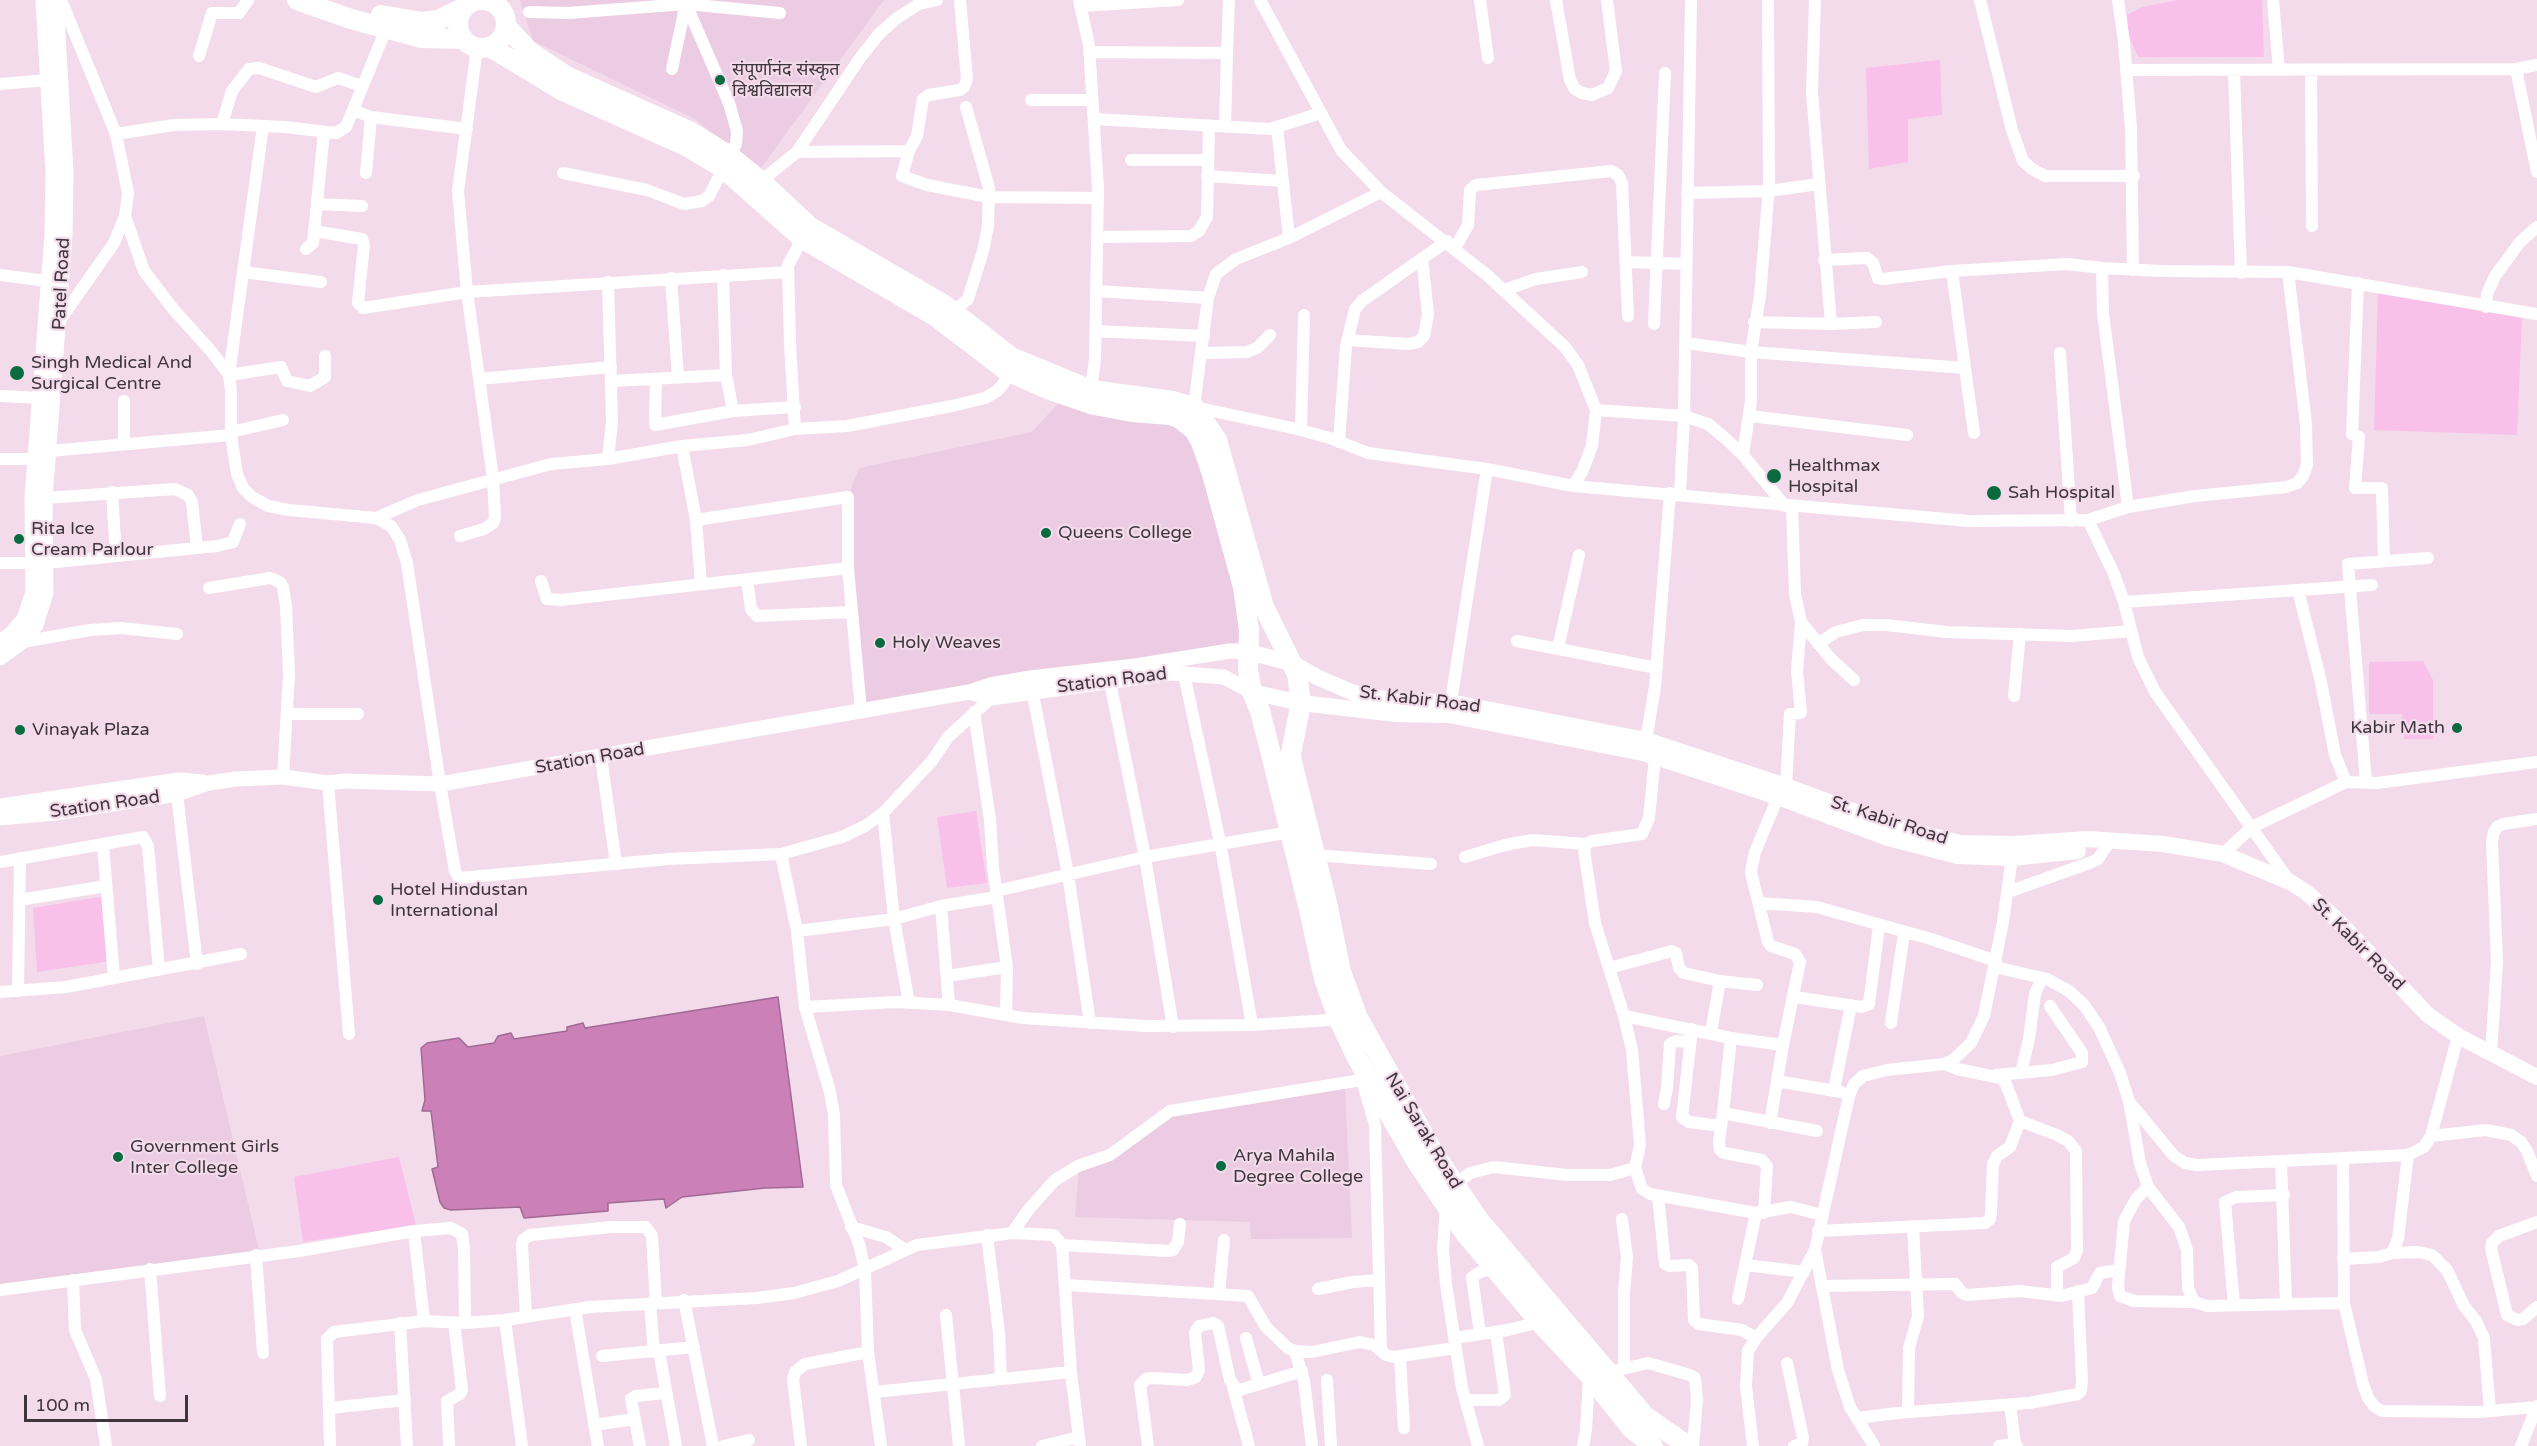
<!DOCTYPE html>
<html>
<head>
<meta charset="utf-8">
<style>
	body { margin:0 }
	#map { position:relative; width:2537px; height:1446px; overflow:hidden; background:#f3dbec; font-family:"Varela Round",sans-serif }
	canvas { display:block }
	.scale { position:absolute; left:24px; top:1395px; width:164px; height:27px; box-sizing:border-box; border:3px solid #3f363c; border-top:0; padding-left:8px; font-size:18px; line-height:21px; white-space:nowrap; color:#3f363c; -webkit-text-stroke:4px #f3dbec; paint-order:stroke }
</style>
</head>
<body>
<div id="map">
<canvas width="2537" height="1446"></canvas>
<div class="scale">100 m</div>
</div>
<script>
const g = document.querySelector('canvas').getContext('2d');
g.lineJoin = 'round';
function fillPath(path, color) {
  g.fillStyle = color;
  g.fill(path, 'evenodd');
}
function shape(rows) {
  const path = new Path2D();
  for (const r of rows) {
    if (r.length === 3) {
      path.moveTo(r[0] + r[2], r[1]);
      path.arc(r[0], r[1], r[2], 0, 2 * Math.PI);
      continue;
    }
    path.moveTo(r[0], r[1]);
    for (let i = 2; i < r.length; i += 2) path.lineTo(r[i], r[i + 1]);
  }
  return path;
}
function trace(path, color, width, dash) {
  g.strokeStyle = color;
  g.lineWidth = width;
  g.lineCap = dash ? 'butt' : 'round';
  g.setLineDash(dash || []);
  g.stroke(path);
}
function drawText(font, color, halo, rows, align = 'center') {
  g.font = font + ' "Varela Round","Noto Sans Devanagari",sans-serif';
  g.lineWidth = 4.5;
  g.setLineDash([]);
  g.textBaseline = 'middle';
  g.strokeStyle = halo;
  g.fillStyle = color;
  for (const [text, x, y, turn = 0] of rows) {
    g.save();
    g.translate(x, y);
    g.rotate((+turn || 0) * Math.PI / 180);
    g.textAlign = isNaN(turn) ? turn : align;
    if (halo) g.strokeText(text, 0, 0);
    g.fillText(text, 0, 0);
    g.restore();
  }
}
fillPath(shape([
	[520,0,884,0,758,172,695,119,533,41],
	[1064,397,1181,408,1258,581,1257,639,1029,676,861,710,848,497,859,468,1032,432],
	[204,1016,261,1259,0,1294,0,1056],
	[1345,1088,1352,1238,1251,1239,1250,1222,1075,1217,1079,1170,1108,1162,1179,1113]
]), '#ebcce2');
fillPath(shape([
	[2178,0,2262,0,2264,57,2138,57,2128,34,2127,15,2142,7],
	[1940,60,1942,115,1908,119,1908,162,1869,169,1866,68],
	[2378,293,2522,318,2517,435,2374,430],
	[2423,661,2433,680,2433,739,2404,739,2402,714,2369,714,2369,662],
	[976,811,987,883,947,888,937,817],
	[111,895,118,960,37,972,33,908],
	[399,1157,416,1225,303,1242,294,1177]
]), '#f9c1e9');
const water = shape([
	[778,997,803,1187,765,1188,682,1197,666,1208,664,1199,608,1203,608,1211,524,1218,520,1207,451,1210,444,1208,440,1202,432,1169,438,1167,431,1111,422,1111,425,1100,421,1048,427,1043,459,1038,468,1047,494,1043,498,1036,511,1033,514,1039,567,1031,567,1027,583,1023,585,1028,778,997]
]);
fillPath(water, '#cb80b8');
trace(water, '#a16a93', 1.5);
trace(shape([
	[960,0,967,79,964,87,960,90,929,95,923,99,917,136,909,151,902,176,927,185,989,197,1098,198],
	[1079,0,1089,45,1098,189,1095,359,1091,390],
	[1260,0,1341,150,1381,192,1487,275,1565,347,1578,365,1596,410],
	[1480,0,1488,58],
	[1556,0,1570,80,1575,89,1582,93,1592,95,1608,88,1616,71,1607,0],
	[1980,0,2012,130,2023,161,2032,169,2045,176,2134,176],
	[2118,0,2124,42,2131,128,2133,270],
	[2273,0,2279,70],
	[1081,6,1178,0],
	[529,12,568,13,686,4,780,13],
	[1089,52,1227,53,1229,0],
	[199,56,212,13,239,13,248,0],
	[672,69,686,3],
	[2516,69,2537,65],
	[2127,70,2516,69,2537,172],
	[2311,70,2312,226],
	[2234,71,2241,273],
	[0,84,48,80],
	[1031,100,1092,100],
	[353,110,386,29],
	[1094,119,1270,129,1321,113],
	[222,124,232,91,249,69,259,68,316,87,338,78,362,86],
	[263,126,229,375,281,367,287,381,310,386,325,377,325,356],
	[1225,127,1227,53],
	[1277,127,1289,238],
	[116,134,174,125,222,124,285,127,336,133,346,127,353,110,371,117,467,129],
	[797,152,909,151],
	[1131,160,1208,160],
	[366,173,371,117],
	[563,173,647,190,684,204,702,201,709,196,736,144,737,131,729,103,686,4],
	[1207,176,1283,181],
	[756,185,797,152,860,58,879,34,897,18,919,4,937,0],
	[1381,192,1289,238,1236,259,1216,274,1208,298,1194,407,1297,429,1330,438,1368,453,1487,469,1573,486,1969,521,2088,520],
	[1687,193,1769,191,1818,184],
	[317,204,362,206],
	[125,216,144,271,174,310,211,351,229,375,231,391,231,435,237,474,243,488,252,497,268,506,289,510,376,518,391,526,400,540,407,563,440,784,455,871,459,878,669,859,781,854,842,837,865,826,883,813,932,761,948,737,991,698,991,692],
	[314,231,362,239,364,245,358,303,363,308,467,292,788,272],
	[1098,237,1191,236,1199,231,1207,217,1209,127],
	[1455,248,1468,225,1470,190,1476,185,1611,171,1618,175,1622,183,1628,316],
	[306,249,313,243,324,132],
	[1824,260,1867,258,1873,263,1878,278,1883,279,1952,271],
	[1626,262,1686,264],
	[243,272,321,282],
	[0,275,55,282],
	[723,275,726,375,733,411],
	[671,278,678,377],
	[2358,283,2352,434,2359,437,2355,488,2382,488,2384,561],
	[1504,290,1536,279,1582,272],
	[1097,291,1208,298],
	[2486,307,2487,294,2495,276,2520,242,2537,227],
	[954,311,968,299,983,251,988,226,989,188,966,107],
	[60,320,114,243,125,216,128,193,116,134,61,0],
	[1754,322,1831,324,1812,92,1815,0],
	[1654,324,1665,73],
	[1831,324,1876,322],
	[1096,331,1204,336],
	[1347,340,1408,344,1418,342,1424,336,1428,314,1422,258],
	[1686,343,1751,352,1965,368,1952,271,2067,264,2102,268],
	[1202,353,1247,352,1257,348,1270,335],
	[2060,353,2071,521],
	[1965,368,1974,433],
	[479,379,611,367],
	[656,379,655,425,733,411,795,407],
	[612,381,726,375],
	[0,396,41,398],
	[1750,416,1907,435],
	[795,429,790,344,788,265,805,234],
	[1301,430,1304,315],
	[231,432,283,420],
	[1339,442,1346,346,1355,309,1362,301,1447,241],
	[124,444,124,401],
	[682,446,696,520,701,584],
	[49,451,231,435],
	[1743,455,1751,401,1751,352,1760,296,1769,186,1768,0],
	[0,459,44,459],
	[608,459,612,422,608,282],
	[1573,486,1582,472,1592,446,1596,410,1684,416,1708,424,1725,438,1743,455,1785,506],
	[112,492,116,556],
	[1680,494,1684,416,1691,0],
	[45,498,175,489,188,495,192,502,197,548],
	[1792,507,1795,594,1801,622,1831,659,1854,680],
	[2128,507,2195,496,2287,487,2297,483,2303,476,2307,465,2306,424,2288,272],
	[376,518,418,500,551,464,608,459,682,446,748,440,795,429,847,426,952,406,985,398,997,391,1004,383,1007,371],
	[460,536,484,529,493,523,495,518,493,478,467,292,458,191,477,48],
	[0,563,33,563],
	[46,563,217,546,233,542,240,524],
	[848,568,861,710],
	[747,580,751,609,757,616,852,612],
	[541,581,547,599,561,600,848,568,848,497,696,520],
	[209,588,270,578,280,582,283,587,286,606,289,674,283,777],
	[2298,590,2372,585],
	[2124,602,2298,590,2321,682,2335,755,2346,782,2377,783,2537,762],
	[1517,641,1657,668],
	[22,642,90,630,121,628,177,634],
	[1818,644,1836,632,1863,625,1886,625,1947,632,2072,636,2131,631],
	[1558,648,1579,555],
	[1184,674,1220,842,1252,1025],
	[1110,682,1145,857,1173,1027],
	[1032,690,1068,874,1090,1023],
	[2014,696,2020,634],
	[1450,708,1487,469],
	[974,712,990,820,993,867,1007,967,1006,1015],
	[287,714,358,714],
	[1645,746,1655,687,1670,493],
	[601,757,616,864],
	[2366,782,2348,564,2428,558],
	[328,783,349,1034],
	[176,786,197,964],
	[1786,786,1790,714,1801,713,1797,671,1801,622],
	[1778,797,1755,852,1751,872,1768,942,1771,946,1795,954,1800,962,1783,1045],
	[883,813,894,919,909,1003],
	[103,845,114,978],
	[781,854,797,931,805,1007,830,1092,834,1115,836,1185,859,1244,865,1270,868,1352,881,1446],
	[2223,854,2252,827,2346,782],
	[1315,855,1431,864],
	[1465,857,1505,845,1532,840,1586,844],
	[0,862,143,837,148,846,159,970],
	[2290,882,2155,692,2138,657,2124,602,2114,574,2088,520,2128,507,2103,313,2102,268,2161,271,2288,272,2537,314],
	[996,891,1145,857,1290,832],
	[2008,892,2092,862,2098,859,2110,841],
	[19,900,106,886],
	[1759,903,1817,907,1931,939,1996,961],
	[941,906,949,1005],
	[797,931,894,919,941,906,997,897],
	[1995,967,2047,979,2069,991,2084,1005,2099,1027,2120,1073,2129,1101,2140,1163,2148,1187,2179,1227,2183,1238,2187,1250,2188,1288,2194,1302,2207,1306,2344,1303,2363,1384,2368,1398,2374,1406,2382,1411,2479,1412,2537,1407],
	[1609,968,1672,951,1676,953,1679,968,1684,973,1720,981,1757,985],
	[947,976,1007,967],
	[18,991,20,858],
	[0,992,66,987,241,954],
	[1794,997,1862,1007,1869,1004,1879,926],
	[805,1007,897,1002,949,1005,1023,1018,1146,1026,1252,1025,1344,1019],
	[1624,1016,1731,1038,1723,1113,1817,1131],
	[1891,1023,1904,933],
	[1692,1029,1682,1117,1689,1122,1721,1126],
	[1711,1032,1720,981],
	[1731,1038,1783,1045,1770,1123],
	[2491,1054,2497,962,2492,841,2494,832,2497,827,2503,824,2537,819],
	[1944,1064,1957,1069,2001,1078,2006,1084,2020,1121,2057,1135,2068,1141,2076,1151,2077,1250,2074,1258,2057,1267,2057,1295],
	[2021,1073,2029,1039,2035,994,2042,978],
	[1996,1075,2052,1070,2082,1062,2082,1053,2050,1006],
	[1362,1080,1375,1125,1381,1350],
	[1777,1081,1841,1092],
	[1834,1090,1851,1005],
	[1664,1104,1667,1088,1670,1044,1676,1041,1690,1042],
	[2132,1105,2174,1156,2185,1163,2197,1165,2408,1155,2424,1147,2431,1136,2458,1036],
	[1723,1113,1719,1141,1720,1150,1724,1153,1762,1160,1767,1166,1764,1213],
	[2431,1136,2486,1130,2511,1135,2521,1142,2527,1151,2537,1176],
	[2343,1158,2344,1303],
	[2281,1161,2286,1303],
	[1635,1168,1642,1189,1650,1194,1756,1213,1791,1207,1822,1215],
	[1455,1185,1470,1173,1494,1167,1567,1175,1610,1175,1635,1168,1640,1145,1632,1050,1624,1016,1595,923,1584,850,1586,844,1592,841,1642,834,1649,818,1655,757],
	[2148,1187,2136,1199,2124,1221,2118,1287,2120,1296,2134,1301,2194,1302],
	[1658,1196,1665,1264,1670,1266,1689,1265,1692,1268,1694,1320,1699,1324,1742,1330,1756,1338],
	[1446,1206,1443,1249,1446,1284,1462,1388,1478,1446],
	[1622,1219,1627,1257,1624,1293,1624,1367],
	[2537,1222,2499,1236,2492,1243,2491,1248,2507,1315,2517,1320,2523,1319,2537,1307],
	[851,1227,886,1237,904,1249],
	[414,1231,424,1321],
	[1818,1231,1985,1223,1990,1219,1991,1214,1993,1164,1997,1156,2010,1147,2020,1121],
	[1012,1233,1029,1209,1055,1180,1078,1166,1110,1155,1170,1111,1374,1078],
	[987,1235,999,1333,1001,1378],
	[1062,1245,1168,1251,1173,1250,1178,1242,1180,1224],
	[1815,1250,1838,1370,1850,1407,1874,1446],
	[2392,1253,2418,1252,2432,1255,2447,1270,2464,1306,2476,1321,2484,1338,2490,1411],
	[256,1255,263,1353],
	[2343,1259,2379,1257,2392,1253,2398,1239,2408,1155],
	[1745,1265,1804,1272],
	[150,1269,160,1396],
	[73,1280,75,1330,96,1379,106,1446],
	[1066,1285,1248,1296,1266,1327,1288,1348,1295,1351,1312,1352,1360,1342,1374,1345,1386,1355,1394,1357,1455,1348],
	[1823,1286,1955,1284,1962,1293,1967,1295,2020,1291,2062,1296,2092,1288,2100,1273,2119,1270],
	[1318,1289,1353,1282,1379,1280],
	[0,1290,299,1251,414,1231,451,1228,462,1234,464,1247,465,1323],
	[1219,1293,1224,1240],
	[1738,1299,1756,1213],
	[684,1300,713,1446],
	[650,1303,654,1352],
	[2234,1305,2225,1202,2236,1197,2284,1195],
	[575,1309,598,1446],
	[946,1315,959,1446],
	[526,1316,522,1245,523,1240,530,1235,612,1227,646,1227,652,1236,656,1302],
	[505,1320,522,1446],
	[400,1323,407,1446],
	[1480,1334,1472,1277,1480,1272,1498,1267],
	[1246,1338,1259,1384],
	[1454,1338,1508,1330,1540,1322],
	[659,1351,676,1446],
	[1295,1351,1304,1381,1312,1446],
	[602,1356,694,1347],
	[1400,1357,1404,1428],
	[1787,1363,1803,1438,1802,1443,1794,1446],
	[1610,1372,1648,1363,1690,1375,1695,1378,1697,1400,1693,1446],
	[1327,1380,1331,1446],
	[1233,1387,1249,1446],
	[874,1392,1071,1372],
	[1465,1400,1499,1400,1505,1395,1496,1332],
	[2010,1405,2015,1444],
	[330,1408,405,1400],
	[1908,1412,1909,1348,1918,1316,1913,1227],
	[1857,1418,1897,1413,2029,1403,2078,1394,2081,1391,2082,1381,2078,1291],
	[594,1425,634,1419],
	[330,1446,327,1339,334,1332,424,1321,465,1323,505,1320,590,1307,757,1298,794,1293,838,1281,917,1245,1012,1233,1054,1235,1062,1245,1071,1372,1080,1446],
	[449,1446,447,1401,460,1394,462,1390,454,1322],
	[640,1446,631,1399,636,1396,665,1393],
	[723,1446,749,1440],
	[801,1446,793,1380,795,1372,805,1364,868,1352],
	[1042,1446,1079,1437],
	[1148,1446,1140,1385,1146,1379,1151,1378,1187,1380,1196,1377,1199,1370,1195,1333,1199,1326,1213,1323,1218,1326,1230,1380,1236,1388,1240,1390,1302,1371],
	[1583,1446,1586,1430,1589,1375],
	[1753,1446,1746,1386,1748,1351,1756,1338,1787,1303,1815,1250,1849,1096,1854,1084,1863,1076,1887,1070,1944,1064,1953,1060,1971,1043,1984,1016,2003,922,2013,850],
	[1999,1446,2013,1444,2017,1446],
	[2521,1446,2537,1406]
]), '#fff', 12);
trace(shape([
	[474,2,475,0],
	[494,4,494,0],
	[0,642,12,633,24,619,33,592,32,498,52,235,53,173,43,0],
	[0,658,22,642,36,625,46,593,45,498,65,235,66,173,56,0],
	[969,692,991,698,1171,673,1224,677,1252,692],
	[0,806,179,780,203,782],
	[0,818,55,813,177,794,209,783,236,779,283,777,328,783,344,781,440,784,969,692,990,685,1030,678,1135,666,1230,651,1248,652]
]), '#fff', 15);
trace(shape([
	[1248,652,1292,663,1319,678,1354,693,1397,701,1450,702,1646,740,1786,786,1893,826,1960,843,2014,844,2088,839,2163,844,2223,854,2290,882,2306,892,2339,922,2428,1015,2458,1036,2537,1077],
	[1252,692,1301,703,1396,714,1449,715,1643,753,1778,797,1888,838,1958,856,2012,858,2078,851]
]), '#fff', 16);
trace(shape([
	[297,0,351,19,422,38,463,39],
	[482,24,24],
	[381,15,422,22,438,20,465,7],
	[506,26,529,51,568,77,691,132,730,156,761,181,810,227,943,304,1011,357,1091,390,1173,401,1194,407,1217,440,1264,607,1297,674,1301,703,1291,753,1292,762,1327,903,1341,972,1358,1018,1434,1153,1479,1220,1645,1416,1688,1446],
	[490,47,561,90,684,145,723,168,803,239,935,316,1007,371,1050,390,1094,405,1132,412,1170,415,1179,418,1194,430,1201,442,1212,474,1243,587,1249,630,1248,670,1252,692,1260,711,1272,758,1309,909,1324,979,1339,1020,1357,1058,1418,1164,1464,1232,1543,1326,1589,1375,1631,1428,1653,1446]
]), '#fff', 20);
for (const [x, y, r, color] of [
	[720,80,6,"#0a6b41"],
	[17,373,8,"#0a6b41"],
	[1774,476,8,"#0a6b41"],
	[1994,493,8,"#0a6b41"],
	[1046,533,6,"#0a6b41"],
	[19,539,6,"#0a6b41"],
	[880,643,6,"#0a6b41"],
	[2457,728,6,"#0a6b41"],
	[20,730,6,"#0a6b41"],
	[378,900,6,"#0a6b41"],
	[118,1157,6,"#0a6b41"],
	[1221,1166,6,"#0a6b41"]
]) {
  const dot = new Path2D();
  dot.arc(x, y, r, 0, 2 * Math.PI);
  g.fillStyle = color;
  g.fill(dot);
  trace(dot, '#f3dbec', 2);
}
drawText('18px', '#3f363c', '#f3dbec', [
	["संपूर्णानंद संस्कृत",732,70],
	["विश्वविद्यालय",732,91],
	["Singh Medical And",31,363],
	["Surgical Centre",31,384],
	["Healthmax",1788,466],
	["Hospital",1788,487],
	["Sah Hospital",2008,493],
	["Rita Ice",31,529],
	["Cream Parlour",31,550],
	["Queens College",1058,533],
	["Holy Weaves",892,643],
	["Kabir Math",2445,728,"right"],
	["Vinayak Plaza",32,730],
	["Hotel Hindustan",390,890],
	["International",390,911],
	["Government Girls",130,1147],
	["Inter College",130,1168],
	["Arya Mahila",1233,1156],
	["Degree College",1233,1177]
], 'left');
drawText('18px', '#3f363c', '#f3dbec', [
	["Patel Road",62,284,-87],
	["Station Road",1112,681,-7],
	["St. Kabir Road",1420,700,7],
	["Station Road",590,759,-10],
	["Station Road",105,805,-8],
	["St. Kabir Road",1889,821,18],
	["St. Kabir Road",2358,945,45],
	["Nai Sarak Road",1423,1131,59]
]);
</script>
</body>
</html>
